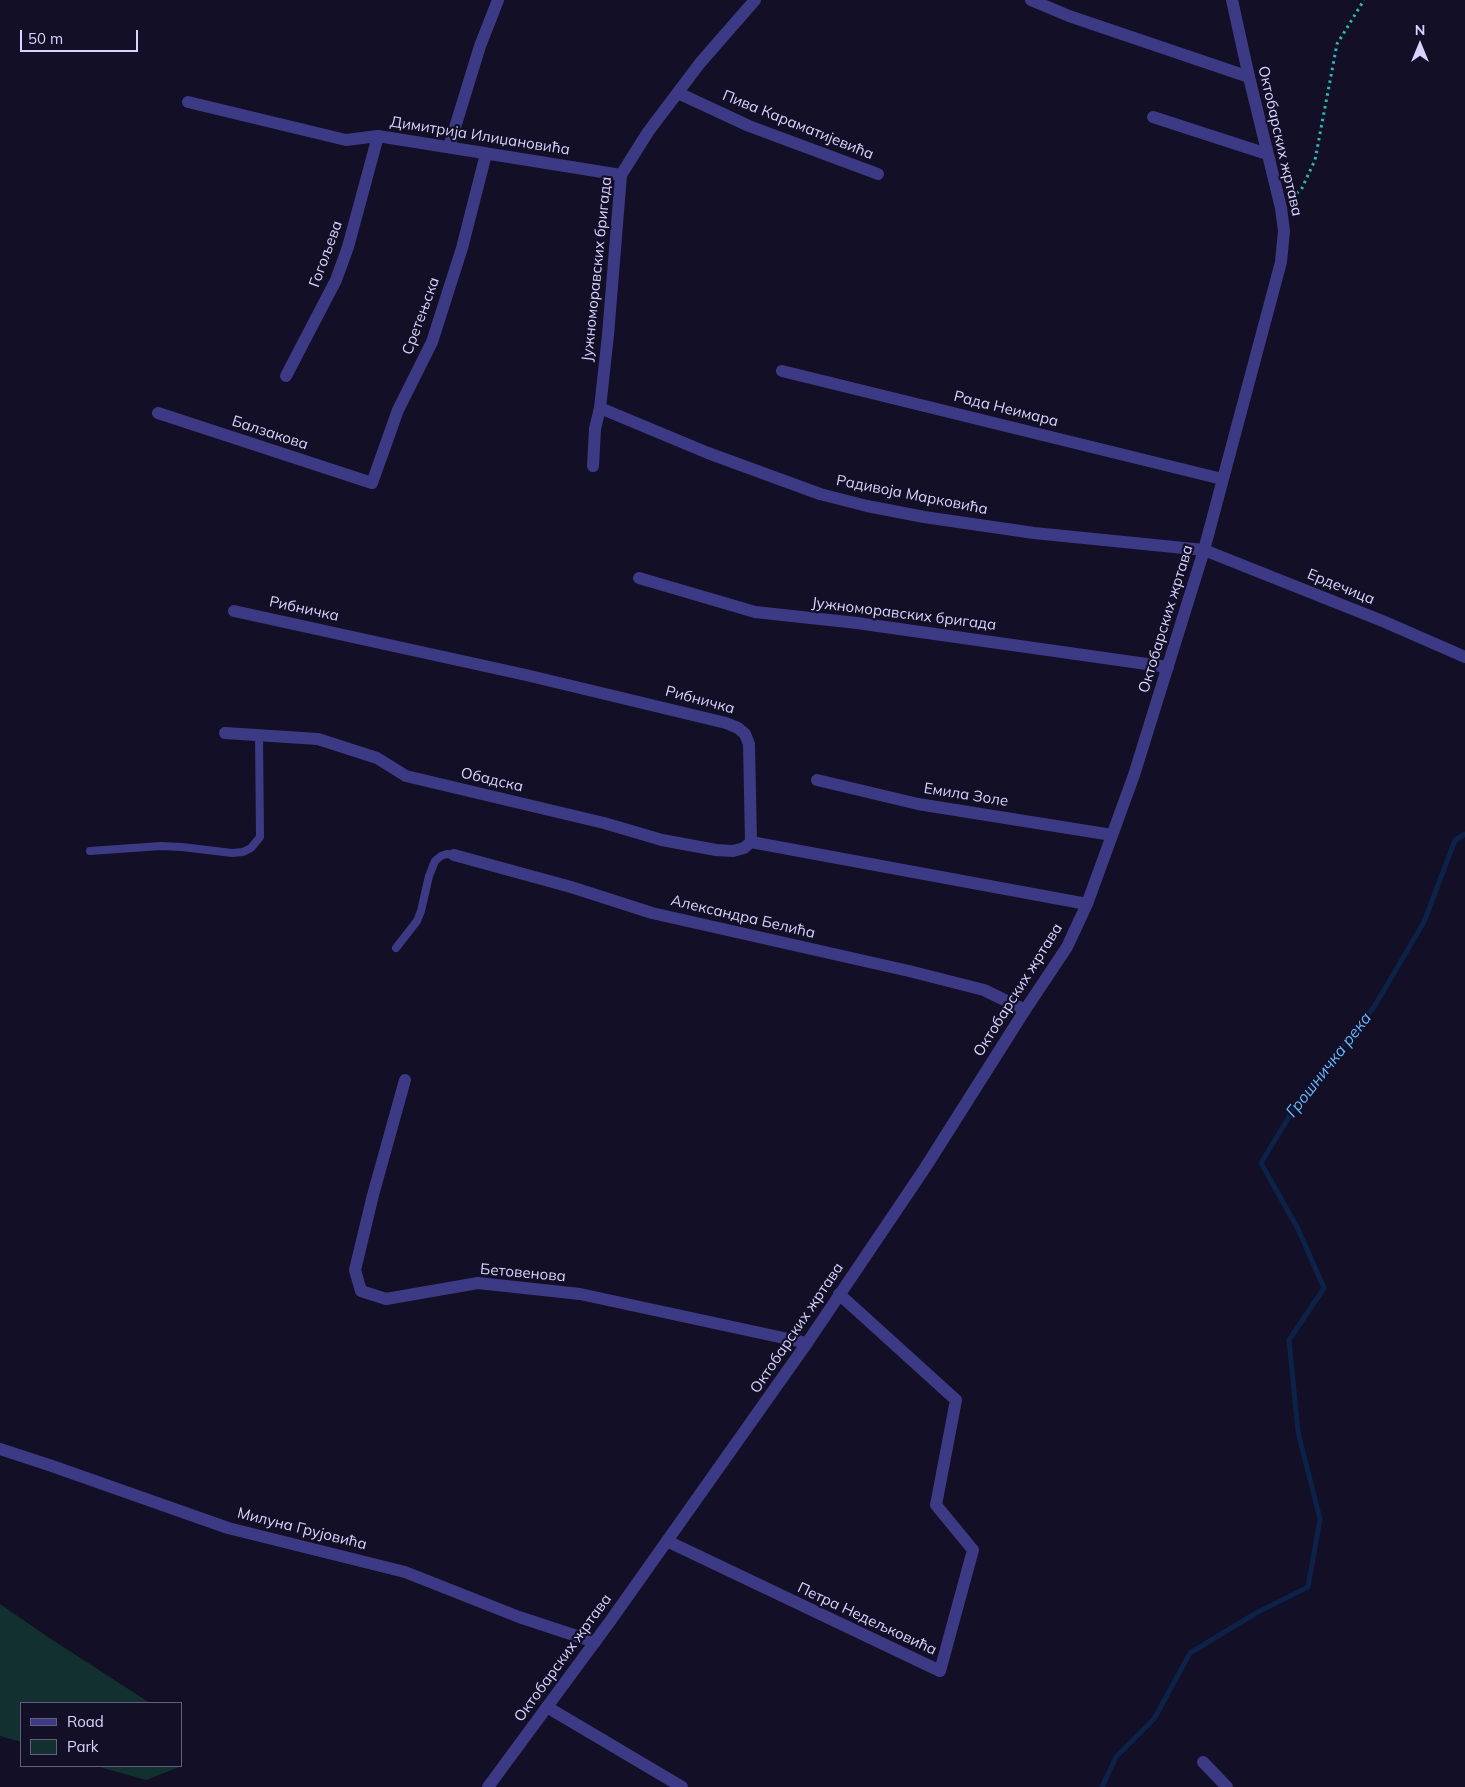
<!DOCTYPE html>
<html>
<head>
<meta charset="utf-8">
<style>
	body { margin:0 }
	#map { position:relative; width:1465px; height:1787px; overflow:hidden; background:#130f26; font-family:Mulish,sans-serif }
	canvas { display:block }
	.legend { position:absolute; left:20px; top:1702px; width:162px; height:65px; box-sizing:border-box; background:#130f26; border:1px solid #625e7d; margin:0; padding:6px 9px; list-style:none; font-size:15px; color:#d9d4ff }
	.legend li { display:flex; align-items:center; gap:10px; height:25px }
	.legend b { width:25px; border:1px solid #625e7d }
	.north { position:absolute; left:1395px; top:20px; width:50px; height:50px; -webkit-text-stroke:4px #130f26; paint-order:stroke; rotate:0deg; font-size:14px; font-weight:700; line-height:20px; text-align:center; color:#d9d4ff }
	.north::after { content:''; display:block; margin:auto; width:18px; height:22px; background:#d9d4ff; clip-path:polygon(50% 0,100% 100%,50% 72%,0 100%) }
	.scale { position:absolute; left:20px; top:30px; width:118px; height:22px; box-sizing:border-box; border:2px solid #d9d4ff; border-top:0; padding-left:6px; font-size:15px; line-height:18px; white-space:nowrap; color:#d9d4ff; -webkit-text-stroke:4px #130f26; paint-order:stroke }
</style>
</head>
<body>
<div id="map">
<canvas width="1465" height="1787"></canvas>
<ul class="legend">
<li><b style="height:6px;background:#3d3a85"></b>Road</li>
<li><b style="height:14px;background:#12302f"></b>Park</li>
</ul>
<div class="north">N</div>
<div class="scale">50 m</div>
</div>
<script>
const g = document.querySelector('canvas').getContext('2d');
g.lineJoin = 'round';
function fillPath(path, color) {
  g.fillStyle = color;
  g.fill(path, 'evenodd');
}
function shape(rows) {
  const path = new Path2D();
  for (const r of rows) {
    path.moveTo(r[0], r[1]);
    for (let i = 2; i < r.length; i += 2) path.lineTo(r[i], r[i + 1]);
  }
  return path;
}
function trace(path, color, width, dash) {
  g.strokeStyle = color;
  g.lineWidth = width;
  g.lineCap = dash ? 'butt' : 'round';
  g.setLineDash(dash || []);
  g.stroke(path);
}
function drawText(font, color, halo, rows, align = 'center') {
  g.font = font + ' Mulish,sans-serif';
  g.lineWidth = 4.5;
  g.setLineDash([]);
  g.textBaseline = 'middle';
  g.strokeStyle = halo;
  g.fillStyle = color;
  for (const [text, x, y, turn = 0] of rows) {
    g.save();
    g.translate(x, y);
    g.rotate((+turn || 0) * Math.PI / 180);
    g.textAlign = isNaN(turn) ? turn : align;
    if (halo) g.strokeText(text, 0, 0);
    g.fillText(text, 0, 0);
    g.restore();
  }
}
fillPath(shape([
	[0,1604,48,1637,150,1703,21,1703,21,1742,0,1736],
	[181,1764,182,1766,146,1780,96,1766,181,1766]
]), '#12302f');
trace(shape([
	[1102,1787,1116,1757,1154,1719,1190,1653,1256,1613,1308,1587,1320,1519,1298,1432,1289,1340,1324,1288,1298,1229,1261,1163,1301,1097,1374,1007,1424,922,1455,840,1465,834]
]), '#0c2248', 5);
trace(shape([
	[1292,198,1302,188,1315,160,1337,44,1364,0]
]), '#2fb8b0', 3, [2.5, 4]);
trace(shape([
	[90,851,161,846,182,847,232,853,243,852,251,848,260,837,259,735],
	[396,948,417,921,421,911,429,876,435,861,441,856,447,854,454,855]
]), '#3d3a85', 8);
trace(shape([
	[1031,0,1069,16,1249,77],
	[678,93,749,126,878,174],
	[188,102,346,140,378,136,621,175],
	[1153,117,1267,154],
	[449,147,480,46,498,0],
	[782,371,1222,479],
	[286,376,336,280,348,247,378,136],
	[600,408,708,453,820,494,867,506,924,517,1034,533,1204,550,1385,622,1465,657],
	[158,413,372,483,398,410,432,342,462,248,486,154],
	[593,466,595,429,600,408,608,335,621,175,648,132,700,63,755,0],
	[639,578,755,612,857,623,1168,667],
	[234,611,526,675,726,723,738,728,745,734,749,744,751,842,1087,904],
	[225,733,318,739,377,758,406,776,604,823,662,840,716,850,733,851,744,848,751,842],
	[817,780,918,804,1112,835],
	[454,855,571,887,652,913,909,971,984,990,1025,1010],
	[405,1080,373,1195,355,1270,361,1291,386,1299,478,1283,580,1294,807,1343],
	[0,1449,52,1466,228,1528,405,1572,519,1617,595,1642],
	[667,1541,940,1671,973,1550,936,1505,956,1400,839,1294],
	[547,1707,682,1787],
	[1203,1762,1227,1787]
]), '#3d3a85', 12);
trace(shape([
	[488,1787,611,1620,807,1343,925,1168,1025,1010,1067,947,1087,904,1134,775,1204,550,1281,262,1284,231,1281,208,1249,77,1232,0]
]), '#3d3a85', 12);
drawText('15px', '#d9d4ff', '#130f26', [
	["Пива Караматијевића",798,125,22],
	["Димитрија Илиџановића",480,136,9],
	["Октобарских жртава",1280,141,77],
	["Гогољева",326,254,-70],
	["Јужноморавских бригада",597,269,-84],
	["Сретењска",421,316,-70],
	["Рада Неимара",1006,409,14],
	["Балзакова",270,433,18],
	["Радивоја Марковића",912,495,11],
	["Ердечица",1341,587,22],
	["Рибничка",304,609,12],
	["Јужноморавских бригада",904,614,7],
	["Октобарских жртава",1166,619,-73],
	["Рибничка",700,700,15],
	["Обадска",492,780,13],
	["Емила Золе",966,795,9],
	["Александра Белића",743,917,13],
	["Октобарских жртава",1018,990,-58],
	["Бетовенова",523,1273,5],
	["Октобарских жртава",797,1328,-56],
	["Милуна Грујовића",302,1529,14],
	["Петра Недељковића",867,1619,25],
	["Октобарских жртава",563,1658,-54]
]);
drawText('italic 16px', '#62b6ff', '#130f26', [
	["Грошничка река",1329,1065,-52]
]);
</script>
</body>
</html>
